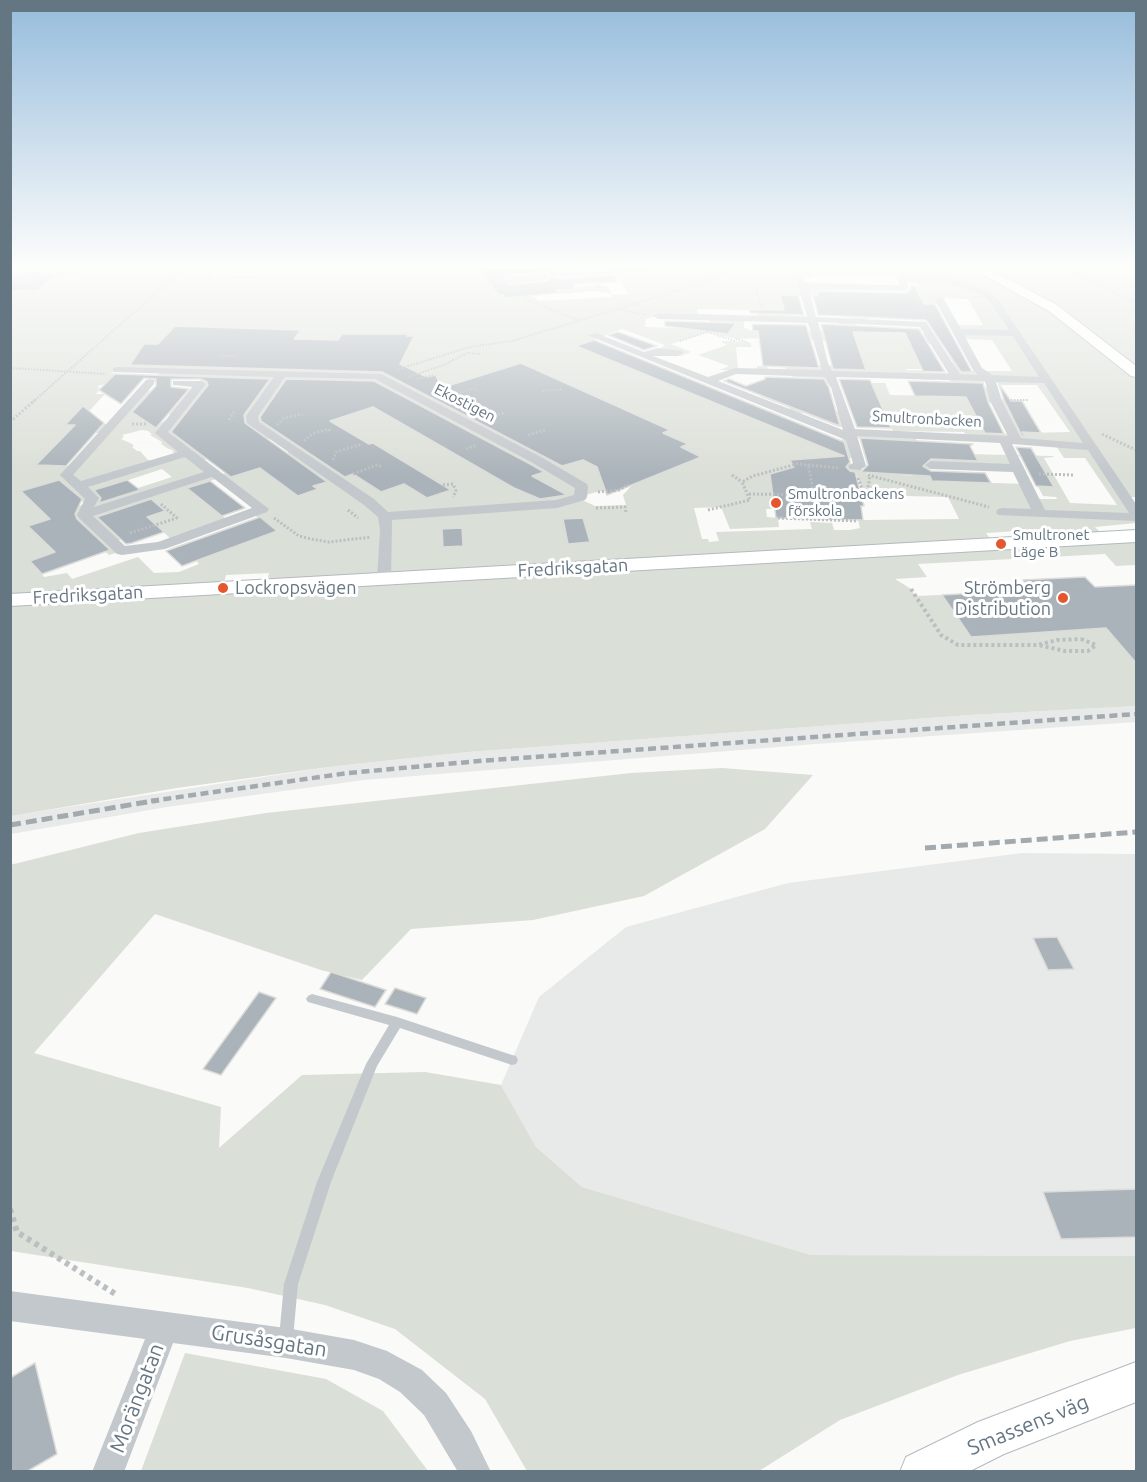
<!DOCTYPE html>
<html>
<head>
<meta charset="utf-8">
<style>
	body { margin:0 }
	#map { position:relative; width:1147px; height:1482px; overflow:hidden; background:#fafaf8; font-family:Ubuntu,sans-serif }
	canvas { display:block }
	.frame { position:absolute; inset:0; border:12px solid #657683; pointer-events:none }
</style>
</head>
<body>
<div id="map">
<canvas width="1147" height="1482"></canvas>
<div class="frame"></div>
</div>
<script>
const g = document.querySelector('canvas').getContext('2d');
g.lineJoin = 'round';
function fillPath(path, color) {
  g.fillStyle = color;
  g.fill(path, 'evenodd');
}
function shape(rows) {
  const path = new Path2D();
  for (const r of rows) {
    path.moveTo(r[0], r[1]);
    for (let i = 2; i < r.length; i += 2) path.lineTo(r[i], r[i + 1]);
  }
  return path;
}
function trace(path, color, width, dash) {
  g.strokeStyle = color;
  g.lineWidth = width;
  g.lineCap = dash ? 'butt' : 'round';
  g.setLineDash(dash || []);
  g.stroke(path);
}
function drawText(font, color, halo, rows, align = 'center') {
  g.font = font + ' Ubuntu,sans-serif';
  g.lineWidth = 6;
  g.setLineDash([]);
  g.textBaseline = 'middle';
  g.strokeStyle = halo;
  g.fillStyle = color;
  for (const [text, x, y, turn = 0] of rows) {
    g.save();
    g.translate(x, y);
    g.rotate((+turn || 0) * Math.PI / 180);
    g.textAlign = isNaN(turn) ? turn : align;
    if (halo) g.strokeText(text, 0, 0);
    g.fillText(text, 0, 0);
    g.restore();
  }
}
fillPath(shape([
	[1136,706,1136,722,816,744,364,780,167,807,11,834,10,816,22,814,336,766,468,752,970,715],
	[1022,853,1136,854,1136,1256,811,1255,582,1187,536,1147,501,1085,539,997,626,927,788,883]
]), '#e8e9e9');
fillPath(shape([
	[11,268,217,268,211,275,261,276,268,268,455,268,462,271,459,272,461,273,470,275,486,272,475,268,511,268,516,277,555,274,530,275,529,273,552,270,527,270,541,268,607,268,609,272,612,272,609,268,618,268,621,272,621,268,631,270,632,268,650,268,653,271,655,270,652,268,679,268,672,269,677,274,697,273,694,268,1136,268,1136,497,1125,497,1136,513,1136,523,1095,527,1110,542,1127,541,1124,537,1136,536,1136,565,1116,566,1105,554,918,564,927,577,895,579,911,589,915,596,942,595,971,637,1106,628,1136,663,1136,706,970,715,468,752,336,766,177,788,11,816],
	[605,272,606,274,615,274,629,294,611,295,612,297,539,301,533,295,535,294,528,282,542,280,541,278,556,279,556,274,563,274,565,277,593,275,598,285,572,287,566,279,569,286,561,286,559,281,553,281,556,285,550,286,553,289,558,290,554,292,563,293,594,290,611,292,607,286,599,286,601,284,600,273],
	[812,275,893,276,895,279,910,279,918,285,915,286,921,298,847,296,844,291,834,290,833,287,804,286,799,278,813,278],
	[780,295,840,298,849,318,868,320,866,313,926,314,932,324,948,324,937,323,927,304,942,304,939,298,968,299,983,325,953,325,961,339,992,340,1012,371,962,371,944,339,940,338,957,370,951,370,955,377,951,373,907,372,906,369,923,369,911,344,937,344,930,334,859,332,856,324,862,324,829,321,838,321,840,331,814,330,814,332,753,331,744,328,744,319,707,319,710,321,710,329,645,327,646,319,661,314,698,315,697,309,756,310,759,320,765,320,764,317,807,318,806,316,785,315],
	[622,329,665,345,658,351,681,356,691,352,671,344,708,332,736,339,768,338,773,366,757,366,757,369,738,369,736,347,752,347,750,342,747,342,724,341,721,342,727,345,698,355,729,366,720,370,768,372,767,367,785,367,787,373,792,373,793,377,822,378,823,382,778,379,772,382,779,385,761,392,761,397,790,408,786,411,796,416,803,413,839,427,847,427,843,412,837,411,837,415,813,414,805,384,828,384,830,387,836,387,830,374,936,380,934,377,948,377,951,382,988,382,986,378,989,378,1001,385,1037,385,1070,432,1029,433,1010,400,999,399,1014,428,1010,429,1016,440,1056,446,1064,458,1085,458,1117,505,1070,503,1044,458,1054,457,1053,456,924,453,913,434,848,432,849,436,825,448,765,422,781,415,768,411,751,418,697,395,713,388,697,383,680,389,631,368,647,362,639,359,622,365,577,346],
	[790,339,857,343,865,367,796,364],
	[117,370,162,371,150,382,159,382,165,377,202,378,199,382,201,383,195,383,169,414,171,415,168,419,163,422,143,421,144,419,142,418,167,392,138,390,114,417,116,418,112,421,107,424,77,424,105,394,96,394,99,390,98,386,108,383,116,374,111,373],
	[142,430,148,431,152,434,150,435,162,442,161,444,167,448,174,451,172,452,175,454,154,461,148,460,140,451,137,451,132,447,134,446,132,444,121,439,124,437,122,435],
	[69,432,99,433,68,466,36,465],
	[850,437,898,441,913,476,870,472,869,475,861,469,852,469,849,458,857,458],
	[273,438,292,451,217,476,214,473,219,471,204,460],
	[1013,456,1036,457,1046,474,1044,474,1044,477,1033,477,1043,496,1056,497,1057,499,1033,499,1025,484,932,481,927,469,933,469,932,465,1018,468],
	[162,469,172,477,107,498,98,490],
	[810,469,856,473,865,499,867,495,948,497,959,519,863,520,858,520,860,528,850,530,834,530,832,523,810,522,812,529,716,532,719,541,709,542,708,539,702,539,694,508,721,507,730,529,779,527,778,518,767,517,766,509,775,509,773,495,814,495],
	[639,470,652,476,632,485,623,495,626,505,595,506,578,498,581,496,601,491,619,490,629,484,619,478],
	[219,478,258,506,258,507,225,518,187,488],
	[59,480,85,504,47,516,22,491],
	[154,502,164,511,110,529,100,520],
	[252,513,276,531,196,560,199,564,179,572,154,573,138,557,72,579,67,573,44,577,37,568,62,560,29,526,66,514,109,555,122,551,114,542,158,527,173,541],
	[1050,529,1060,541,995,545,986,533],
	[269,573,266,585,223,587,226,575],
	[869,383,885,383,890,395,963,396,959,388,992,388,997,403,970,403,985,433,1009,434,1011,440,967,437,964,432,893,431,879,401,846,401,871,399],
	[722,768,813,775,765,829,644,896,533,920,411,929,362,980,321,970,155,914,34,1053,221,1107,219,1148,302,1075,425,1072,501,1085,536,1147,582,1187,811,1255,1136,1256,1136,1328,1070,1341,958,1375,840,1420,759,1471,527,1471,485,1399,395,1329,325,1305,248,1288,11,1251,10,865,139,833,266,813,631,773],
	[185,1353,326,1379,383,1411,428,1471,141,1471]
]), '#dadfd7');
const building = shape([
	[478,268,545,268,548,274,545,272,509,275,503,280,509,285,548,281,551,277,560,279,615,275,616,282,574,284,574,289,557,290,557,293,505,298,503,295,498,295,478,268],
	[33,270,55,275,38,290,10,291,10,277,33,270],
	[911,285,915,286,924,304,935,304,972,372,961,372,926,320,818,315,813,295,818,296,817,291,905,293,910,290,911,285],
	[780,295,798,295,804,315,750,313,750,310,784,310,780,295],
	[665,321,736,323,728,334,665,326,665,321],
	[752,324,806,325,819,368,763,366,758,331,753,331,752,324],
	[821,324,919,329,945,372,907,371,923,371,905,333,853,332,866,370,833,369,821,324],
	[175,326,301,330,294,339,338,340,342,334,408,334,407,336,414,336,400,364,427,377,436,375,441,388,521,363,670,430,663,433,688,444,681,447,701,457,607,495,597,467,583,460,562,466,382,372,130,365,144,344,158,344,175,326],
	[618,332,657,346,644,350,608,335,618,332],
	[594,340,844,442,850,462,846,467,850,471,855,472,864,506,861,506,863,520,776,518,770,474,794,467,790,460,844,456,576,346,594,340],
	[115,374,270,379,244,415,245,423,327,482,313,486,318,489,298,496,260,468,231,477,171,432,208,385,207,382,201,379,171,379,171,387,189,389,156,428,132,412,156,386,156,379,144,378,121,404,99,390,115,374],
	[765,377,824,379,829,388,840,426,724,381,729,379,746,386,765,379,765,377],
	[286,379,374,381,532,465,544,472,532,476,567,495,540,499,514,488,373,407,330,421,369,444,373,443,451,490,427,498,404,484,381,492,353,474,345,477,261,421,260,417,286,379],
	[839,379,870,380,891,428,857,427,839,379],
	[908,381,983,383,988,402,1004,434,985,433,966,397,915,396,908,381],
	[999,384,1011,401,1022,401,1041,433,1022,432,1025,436,1022,436,1004,400,999,384],
	[83,406,104,423,66,466,36,465,75,425,65,425,83,406],
	[860,438,973,444,970,446,978,461,931,459,923,466,931,471,985,473,991,483,932,481,930,476,861,472,868,465,860,438],
	[1016,447,1031,448,1054,487,1036,486,1016,447],
	[59,480,82,499,75,514,77,519,110,550,42,574,30,561,55,552,28,526,50,519,21,491,59,480],
	[127,480,140,490,99,503,101,498,94,490,127,480],
	[210,481,241,505,245,508,222,516,187,488,210,481],
	[151,499,165,511,147,517,164,532,132,543,126,544,97,517,151,499],
	[260,517,277,531,182,566,166,551,260,517],
	[583,518,590,542,568,544,563,519,583,518],
	[462,528,463,546,443,547,442,529,462,528],
	[1085,577,1095,587,1137,585,1137,664,1106,628,971,637,942,595,1030,590,1023,580,1085,577],
	[1057,937,1074,969,1048,970,1033,938,1057,937],
	[331,972,386,990,375,1007,320,989,331,972],
	[395,988,426,998,417,1014,385,1004,395,988],
	[259,992,276,998,221,1075,203,1069,259,992],
	[1137,1189,1137,1237,1061,1239,1043,1192,1137,1189],
	[35,1363,57,1454,26,1472,10,1472,10,1378,35,1363]
]);
fillPath(building, '#aab3b9');
trace(building, '#dcdcda', 1.5);
const secondary = shape([
	[971,268,986,268,1057,305,1136,366,1136,377,1131,376,1049,311,971,268],
	[1136,530,1136,542,10,606,10,594,1136,530],
	[1136,1362,1136,1402,1004,1454,968,1472,900,1472,906,1457,978,1422,1136,1362]
]);
trace(secondary, '#b3babf', 2);
trace(shape([
	[489,268,498,275],
	[1061,268,1136,302],
	[481,271,490,269],
	[485,276,496,274],
	[10,283,98,268],
	[550,286,554,292,563,293,594,290,600,285],
	[598,287,607,287],
	[756,289,761,307],
	[594,290,611,293],
	[523,292,529,301,579,320],
	[914,298,918,300,926,314],
	[618,309,646,315],
	[708,332,735,341],
	[736,339,747,342],
	[680,341,708,332],
	[221,356,235,356],
	[10,368,106,374],
	[396,370,470,347,512,341,700,284,733,268],
	[408,377,444,365,467,353,480,354],
	[417,379,435,375],
	[542,391,562,389],
	[448,397,474,388,478,391],
	[1011,400,1029,400],
	[33,402,184,268]
]), '#bbbfc2', 2, [1.5, 1.5]);
trace(shape([
	[486,417,505,413],
	[229,420,234,412],
	[10,422,35,400],
	[132,424,148,424],
	[277,425,284,418,303,414],
	[1102,434,1136,450],
	[528,435,545,430],
	[304,441,312,434,328,429,331,431],
	[466,449,477,445],
	[333,460,336,452,359,445,362,447],
	[353,474,377,465,383,467],
	[1039,474,1075,475],
	[732,475,742,482],
	[868,475,989,507],
	[858,478,866,499],
	[443,485,453,484,456,491,453,497],
	[598,492,619,490,629,484],
	[749,494,814,495,808,464],
	[866,499,870,476],
	[161,504,178,519],
	[596,508,625,507,626,512],
	[348,510,358,518],
	[708,510,750,500,742,482,753,476,797,464,840,468],
	[274,518,299,536,311,539,329,542,371,537],
	[778,518,858,521],
	[130,533,177,518]
]), '#bbbfc2', 3, [2, 2]);
trace(shape([
	[911,589,941,635,958,645,1038,645],
	[1081,639,1096,645,1088,651,1065,651,1038,645,1057,640,1081,639]
]), '#bbbfc2', 4, [3, 3]);
trace(shape([
	[10,1209,17,1232,117,1295]
]), '#bbbfc2', 6, [4.5, 4.5]);
fillPath(shape([
	[990,295,992,297,975,298,973,297,990,295],
	[312,994,397,1017,512,1055,516,1056,518,1060,516,1064,512,1065,400,1028,377,1066,331,1182,298,1284,293,1338,291,1343,286,1345,281,1343,279,1338,284,1284,317,1182,366,1064,389,1025,308,1002,306,999,308,996,312,994]
]), '#c3c8cc');
fillPath(shape([
	[547,268,556,268,560,271,651,268,647,271,560,277,552,275,547,268],
	[545,274,549,277,548,279,509,283,505,280,509,277,545,274],
	[800,276,807,283,899,285,898,277,918,276,958,280,989,291,998,300,1136,504,1136,521,998,515,996,512,998,509,1003,508,1031,509,1013,472,931,469,925,465,931,461,1010,464,1000,443,857,436,866,466,860,470,850,469,848,466,853,463,846,440,587,335,596,333,644,352,658,348,682,351,683,353,678,356,653,356,708,377,735,368,822,370,808,323,658,319,653,316,658,313,807,317,796,279,800,276],
	[907,282,957,286,983,295,992,304,1009,330,961,329,942,296,934,298,973,370,978,375,960,374,926,322,816,317,809,289,905,291,909,288,907,282],
	[818,322,920,327,949,374,832,371,828,363,818,322],
	[964,335,1013,336,1039,377,992,375,982,368,964,335],
	[736,374,825,377,831,387,843,430,718,381,736,374],
	[836,377,985,381,990,401,1008,436,855,429,836,377],
	[996,382,1044,383,1083,443,1021,438,1002,401,996,382],
	[1012,444,1088,450,1129,513,1045,510,1012,444],
	[117,367,381,374,541,457,587,484,588,487,587,497,585,500,557,508,392,520,391,579,389,582,379,582,377,579,380,530,378,517,364,505,247,423,246,416,274,377,113,372,113,368,117,367],
	[285,377,375,379,533,463,575,488,574,495,556,500,388,512,374,499,259,422,258,416,285,377],
	[150,379,154,380,154,384,73,475,81,481,178,452,155,433,193,387,173,385,173,381,201,381,206,384,168,432,269,509,267,512,165,549,122,555,117,554,79,518,77,515,85,499,60,475,146,380,150,379],
	[185,457,204,472,94,507,99,498,88,487,185,457],
	[212,477,252,508,158,542,125,546,93,516,212,477],
	[10,1291,286,1328,354,1340,387,1351,422,1370,446,1393,471,1431,491,1472,458,1472,424,1415,400,1392,379,1379,354,1370,286,1358,173,1343,124,1472,92,1472,145,1339,10,1321,10,1291]
]), '#c3c8cc');
fillPath(secondary, '#fff');
trace(shape([
	[151,801,348,773,479,761,1136,714]
]), '#a2aab0', 4.5, [8, 4.5]);
trace(shape([
	[10,825,159,800],
	[925,848,1136,832]
]), '#a2aab0', 5, [11, 5]);
const sky = g.createLinearGradient(0, 0, 0, 476);
sky.addColorStop(0, '#96bcdc');
sky.addColorStop(0.56, '#fdfdfc');
sky.addColorStop(1, '#fdfdfc00');
g.fillStyle = sky;
g.fillRect(0, 0, 1147, 476);
for (const [x, y, r, color] of [
	[776,503,6,"#e4572e"],
	[1001,544,6,"#e4572e"],
	[223,588,6,"#e4572e"],
	[1063,598,6,"#e4572e"]
]) {
  const dot = new Path2D();
  dot.arc(x, y, r, 0, 2 * Math.PI);
  g.fillStyle = color;
  g.fill(dot);
  trace(dot, '#fff', 2);
}
drawText('15px', '#657683', '#fff', [
	["Ekostigen",465,403,27],
	["Smultronbacken",927,419,3]
]);
drawText('15px', '#657683', '#fff', [
	["Smultronbackens",788,494],
	["förskola",788,511],
	["Smultronet",1013,535],
	["Läge B",1013,552]
], 'left');
drawText('18px', '#657683', '#fff', [
	["Fredriksgatan",573,568,-3],
	["Fredriksgatan",88,595,-3]
]);
drawText('18px', '#657683', '#fff', [
	["Lockropsvägen",235,588],
	["Strömberg",1051,588,"right"],
	["Distribution",1051,609,"right"]
], 'left');
drawText('21px', '#657683', '#fff', [
	["Grusåsgatan",269,1341,9],
	["Morängatan",137,1398,-69],
	["Smassens väg",1028,1425,-22]
]);
</script>
</body>
</html>
